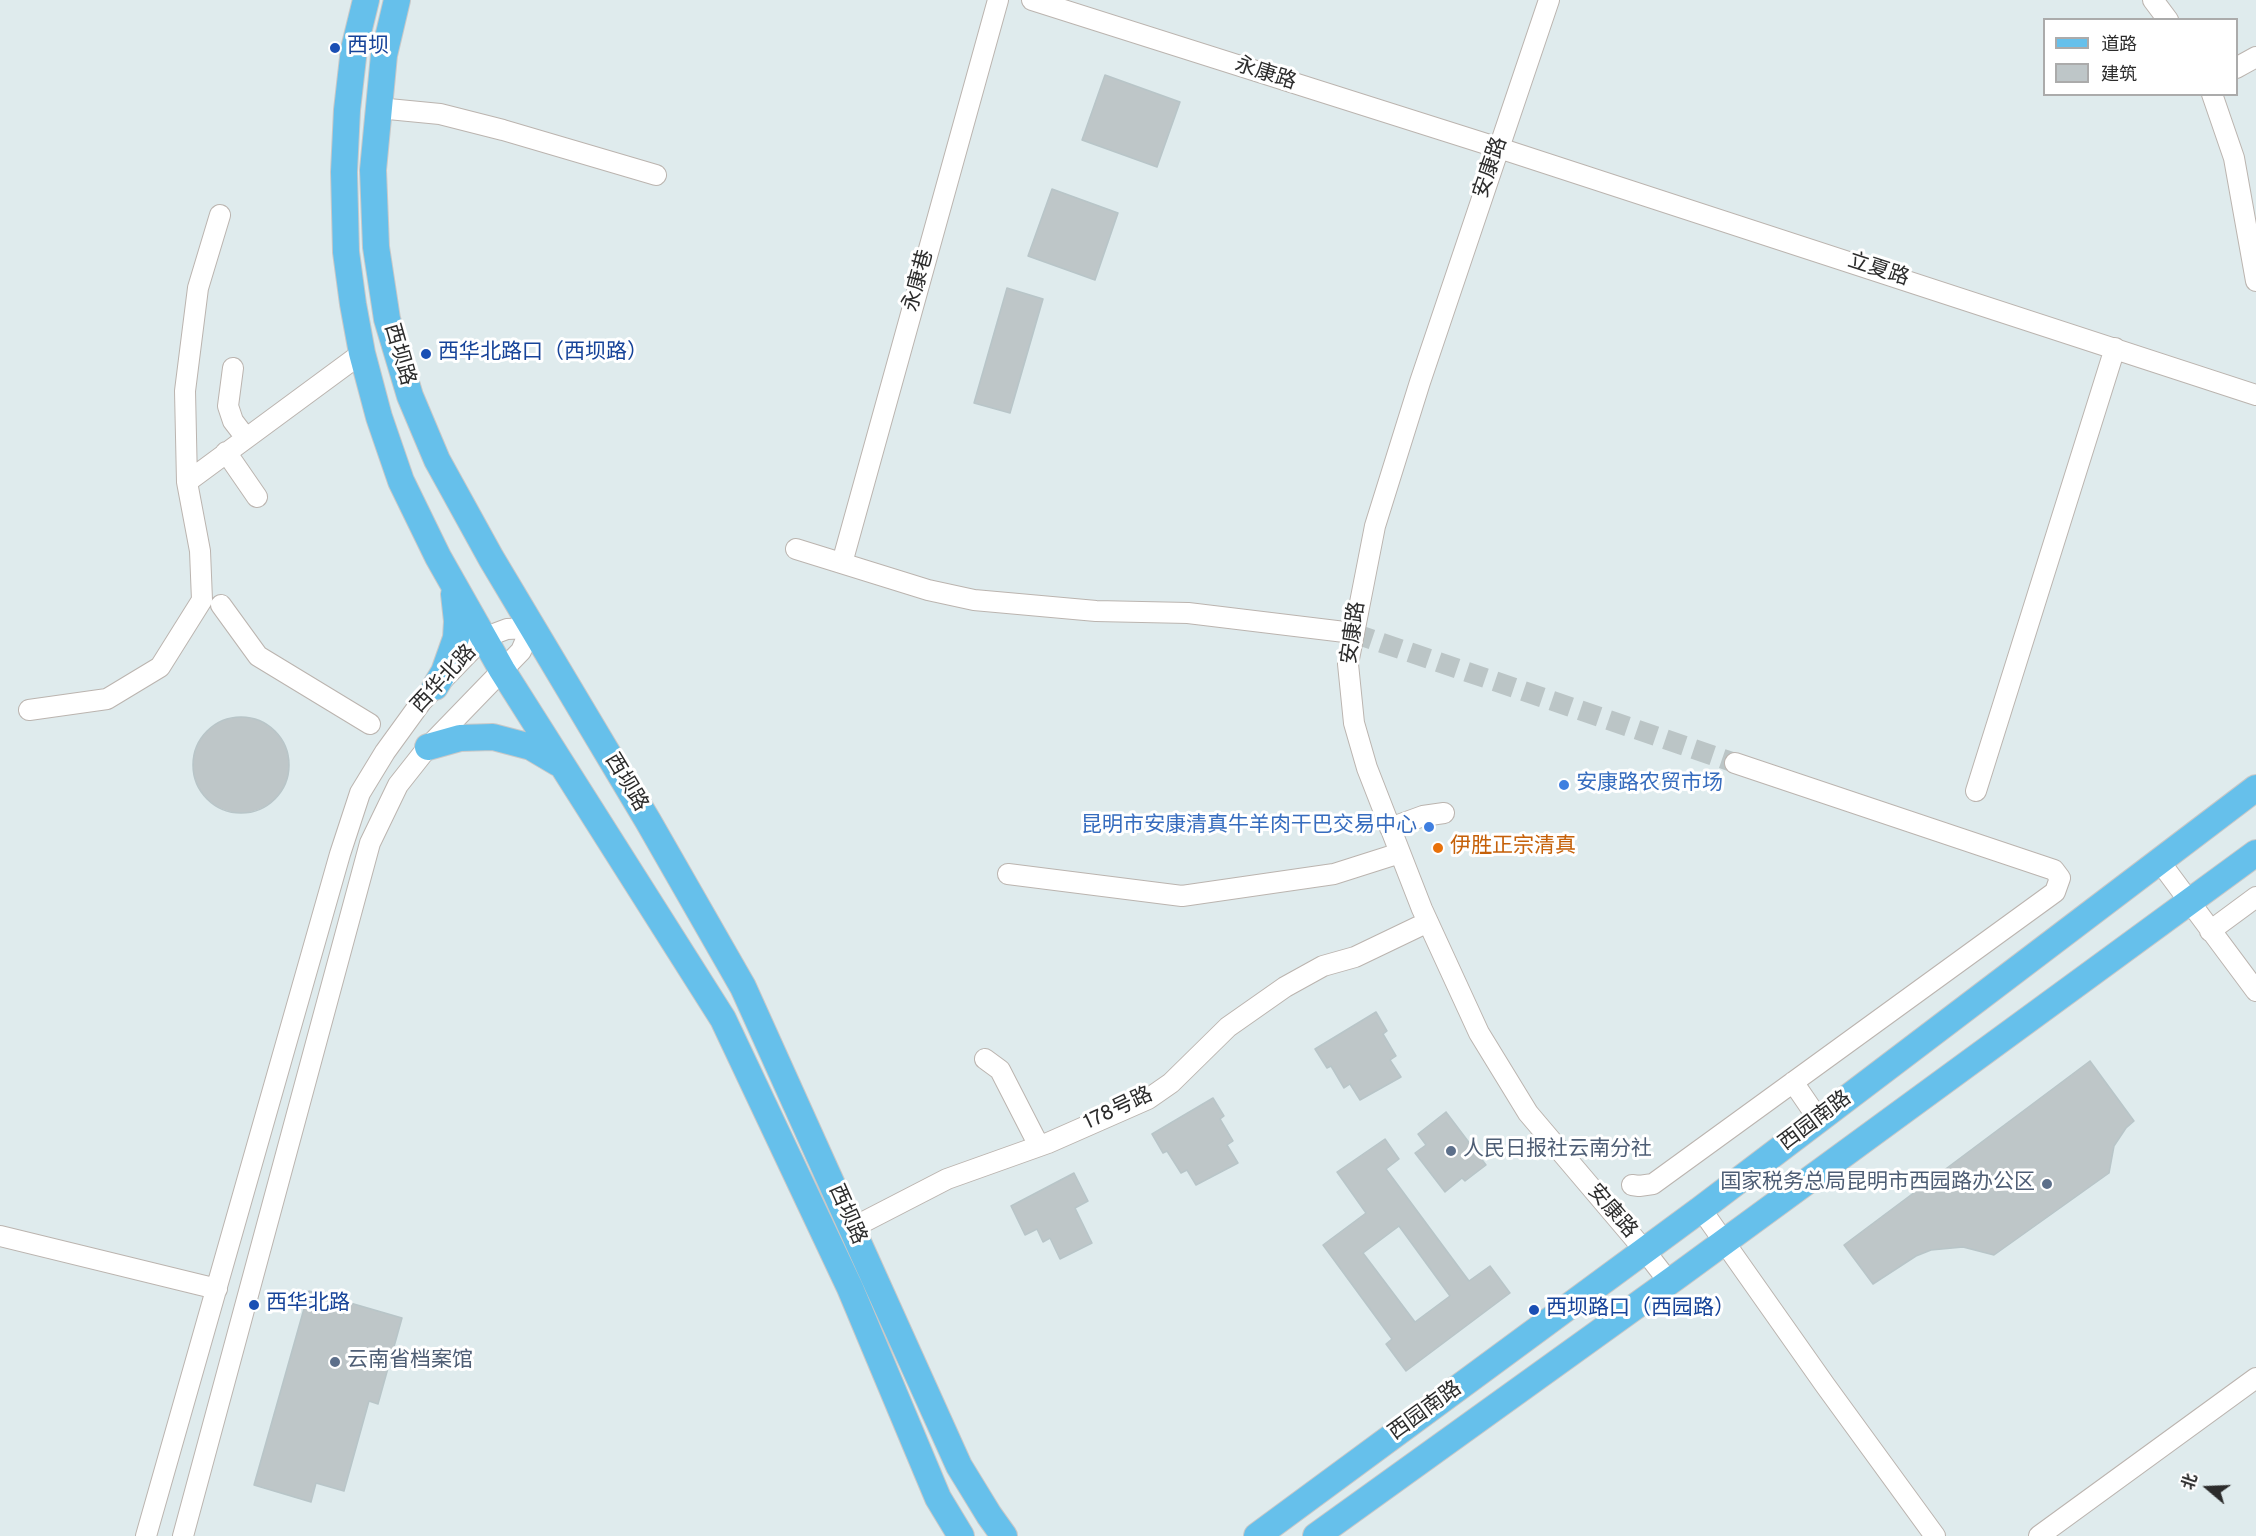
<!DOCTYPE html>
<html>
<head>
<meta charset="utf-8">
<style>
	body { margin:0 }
	#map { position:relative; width:2256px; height:1536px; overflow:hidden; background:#dfebed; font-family:Overpass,"Noto Sans SC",sans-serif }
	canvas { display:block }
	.legend { position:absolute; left:2043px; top:18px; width:195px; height:78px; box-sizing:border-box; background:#fff; border:2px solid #ababab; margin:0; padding:8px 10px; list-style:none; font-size:18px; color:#2c2c2c }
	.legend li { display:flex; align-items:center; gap:12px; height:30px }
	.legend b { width:30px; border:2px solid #ababab }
	.north { position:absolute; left:2178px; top:1458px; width:60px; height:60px; -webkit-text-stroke:4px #fff; paint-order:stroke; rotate:289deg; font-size:16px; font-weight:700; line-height:24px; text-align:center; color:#2c2c2c }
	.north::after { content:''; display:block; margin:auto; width:21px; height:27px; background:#2c2c2c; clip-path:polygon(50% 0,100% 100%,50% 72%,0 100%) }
</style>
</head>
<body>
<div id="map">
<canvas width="2256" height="1536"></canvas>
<ul class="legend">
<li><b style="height:8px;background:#66c0eb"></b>道路</li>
<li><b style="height:16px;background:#bec6c8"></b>建筑</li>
</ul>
<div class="north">北</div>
</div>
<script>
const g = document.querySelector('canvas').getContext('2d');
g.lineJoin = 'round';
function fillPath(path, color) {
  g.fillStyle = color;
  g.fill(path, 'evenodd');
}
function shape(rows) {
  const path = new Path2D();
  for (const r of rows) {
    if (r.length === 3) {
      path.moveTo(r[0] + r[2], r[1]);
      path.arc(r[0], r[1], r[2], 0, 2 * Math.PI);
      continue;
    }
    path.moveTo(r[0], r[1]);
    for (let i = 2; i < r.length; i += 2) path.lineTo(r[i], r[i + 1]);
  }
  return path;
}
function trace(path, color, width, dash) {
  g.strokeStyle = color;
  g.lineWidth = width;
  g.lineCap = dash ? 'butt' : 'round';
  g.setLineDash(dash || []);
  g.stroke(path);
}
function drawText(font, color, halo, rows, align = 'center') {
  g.font = font + ' Overpass,"Noto Sans SC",sans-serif';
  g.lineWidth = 6;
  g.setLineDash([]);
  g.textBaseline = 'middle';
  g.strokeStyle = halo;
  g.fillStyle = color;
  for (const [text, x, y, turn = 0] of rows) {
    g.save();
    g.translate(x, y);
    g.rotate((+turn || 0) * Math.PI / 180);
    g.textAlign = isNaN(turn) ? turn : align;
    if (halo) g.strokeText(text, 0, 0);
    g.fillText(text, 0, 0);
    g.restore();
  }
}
const building = shape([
	[1105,75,1180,102,1157,167,1082,140,1105,75],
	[1052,189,1118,213,1095,280,1028,256,1052,189],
	[1007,288,1043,299,1010,413,974,403,1007,288],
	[241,765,48],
	[1376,1012,1387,1031,1383,1034,1396,1056,1390,1060,1401,1077,1360,1100,1350,1084,1344,1088,1331,1066,1327,1068,1315,1049,1376,1012],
	[2090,1061,2134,1121,2126,1128,2114,1146,2109,1173,1994,1255,1963,1247,1931,1250,1916,1256,1873,1284,1844,1245,2090,1061],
	[1213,1098,1224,1116,1220,1119,1233,1141,1227,1145,1238,1163,1196,1185,1187,1170,1181,1173,1167,1151,1163,1153,1152,1134,1213,1098],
	[1446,1112,1486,1165,1465,1181,1462,1178,1445,1192,1415,1153,1426,1145,1418,1134,1446,1112],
	[1385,1139,1399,1159,1386,1169,1469,1281,1490,1266,1510,1293,1406,1371,1386,1344,1392,1339,1323,1245,1366,1213,1337,1172,1385,1139],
	[1399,1226,1450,1296,1415,1322,1363,1253,1399,1226],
	[1074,1173,1088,1201,1075,1208,1092,1243,1060,1259,1050,1238,1043,1242,1037,1229,1025,1235,1011,1206,1074,1173],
	[309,1291,402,1318,378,1404,369,1401,344,1491,316,1483,311,1502,254,1485,309,1291]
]);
fillPath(building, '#bec6c8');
trace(building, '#b8c5c8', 1.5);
trace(shape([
	[1353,633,1735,763]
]), '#bbc5c6', 20, [20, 10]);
const minor = shape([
	[1032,0,1499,148,2256,395],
	[1549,0,1420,382,1375,526,1348,664,1354,723,1367,768,1422,909,1479,1033,1528,1113,1645,1251,1669,1282],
	[2153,0,2168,20],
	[2236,68,2256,57],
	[2212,94,2234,158,2256,281],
	[378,108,440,114,503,130,656,175],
	[233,368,228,406,233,421,246,438],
	[226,452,257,497],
	[187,482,362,353],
	[796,549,928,590,974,600,1096,611,1188,613,1353,633],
	[842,563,998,0],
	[221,605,258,656,370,724],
	[29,710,107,699,160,667,202,600,200,551,187,482,185,391,198,288,220,215],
	[1976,791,2115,348],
	[1390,828,1423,816,1444,813],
	[2160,862,2256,991],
	[1008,874,1182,896,1334,874,1400,853],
	[2210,931,2256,897],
	[985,1059,1000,1070,1039,1146],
	[1793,1082,1819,1120],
	[1632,1185,1639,1186,1653,1184,2055,892,2060,878,2054,870,1735,763],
	[1701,1209,1825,1385,1935,1536],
	[852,1228,947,1179,1048,1143,1148,1099,1171,1083,1228,1027,1285,987,1323,966,1355,957,1428,922],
	[0,1236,217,1289],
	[146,1536,340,854,360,793,385,752,422,701,483,638,507,629,531,628,521,651,428,747,398,785,370,843,183,1536],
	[2039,1536,2256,1378]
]);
const major = shape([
	[366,0,354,49,347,110,344,172,346,252,353,304,362,353,379,417,401,481,438,557,502,670,723,1019,850,1288,938,1498,961,1536],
	[397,0,384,55,373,170,376,247,387,319,410,396,437,460,491,558,648,821,743,987,959,1466,989,1515,1004,1536],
	[435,687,444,672,456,638,457,621,454,594],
	[428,747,460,738,493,737,531,747,558,763],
	[1257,1536,1701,1209,2256,788],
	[1316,1536,1679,1275,2256,853]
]);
trace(minor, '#bbb4af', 22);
trace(major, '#c8c8c8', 28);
trace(minor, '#fff', 20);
trace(major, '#66c0eb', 26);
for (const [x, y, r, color] of [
	[335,48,6,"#1a4fb4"],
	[426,354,6,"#1a4fb4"],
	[1564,785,6,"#3f7fe0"],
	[1429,827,6,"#3f7fe0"],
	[1438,848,6,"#e8710a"],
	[1451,1151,6,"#5c6f8a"],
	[2047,1184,6,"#5c6f8a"],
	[254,1305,6,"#1a4fb4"],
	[1534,1310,6,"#1a4fb4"],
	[335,1362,6,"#5c6f8a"]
]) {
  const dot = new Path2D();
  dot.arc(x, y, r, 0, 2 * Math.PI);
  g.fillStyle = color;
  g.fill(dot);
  trace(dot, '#fff', 2);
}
drawText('21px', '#164399', '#fff', [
	["西坝",347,48],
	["西华北路口（西坝路）",438,354],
	["西华北路",266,1305],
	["西坝路口（西园路）",1546,1310]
], 'left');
drawText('21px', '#2c2c2c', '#fff', [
	["永康路",1265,75,18],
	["安康路",1492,168,-71],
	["立夏路",1878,271,18],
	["永康巷",920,281,-75],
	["西坝路",398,355,74],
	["安康路",1355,633,-82],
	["西华北路",445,680,-47],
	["西坝路",625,783,59],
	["178号路",1119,1110,-25],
	["西园南路",1816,1122,-37],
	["安康路",1611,1212,49],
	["西坝路",846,1215,66],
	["西园南路",1426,1412,-36]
]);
drawText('21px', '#366cbe', '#fff', [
	["安康路农贸市场",1576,785],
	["昆明市安康清真牛羊肉干巴交易中心",1417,827,"right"]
], 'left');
drawText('21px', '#c56008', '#fff', [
	["伊胜正宗清真",1450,848]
], 'left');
drawText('21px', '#4e5e75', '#fff', [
	["人民日报社云南分社",1463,1151],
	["国家税务总局昆明市西园路办公区",2035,1184,"right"],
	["云南省档案馆",347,1362]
], 'left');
</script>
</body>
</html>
